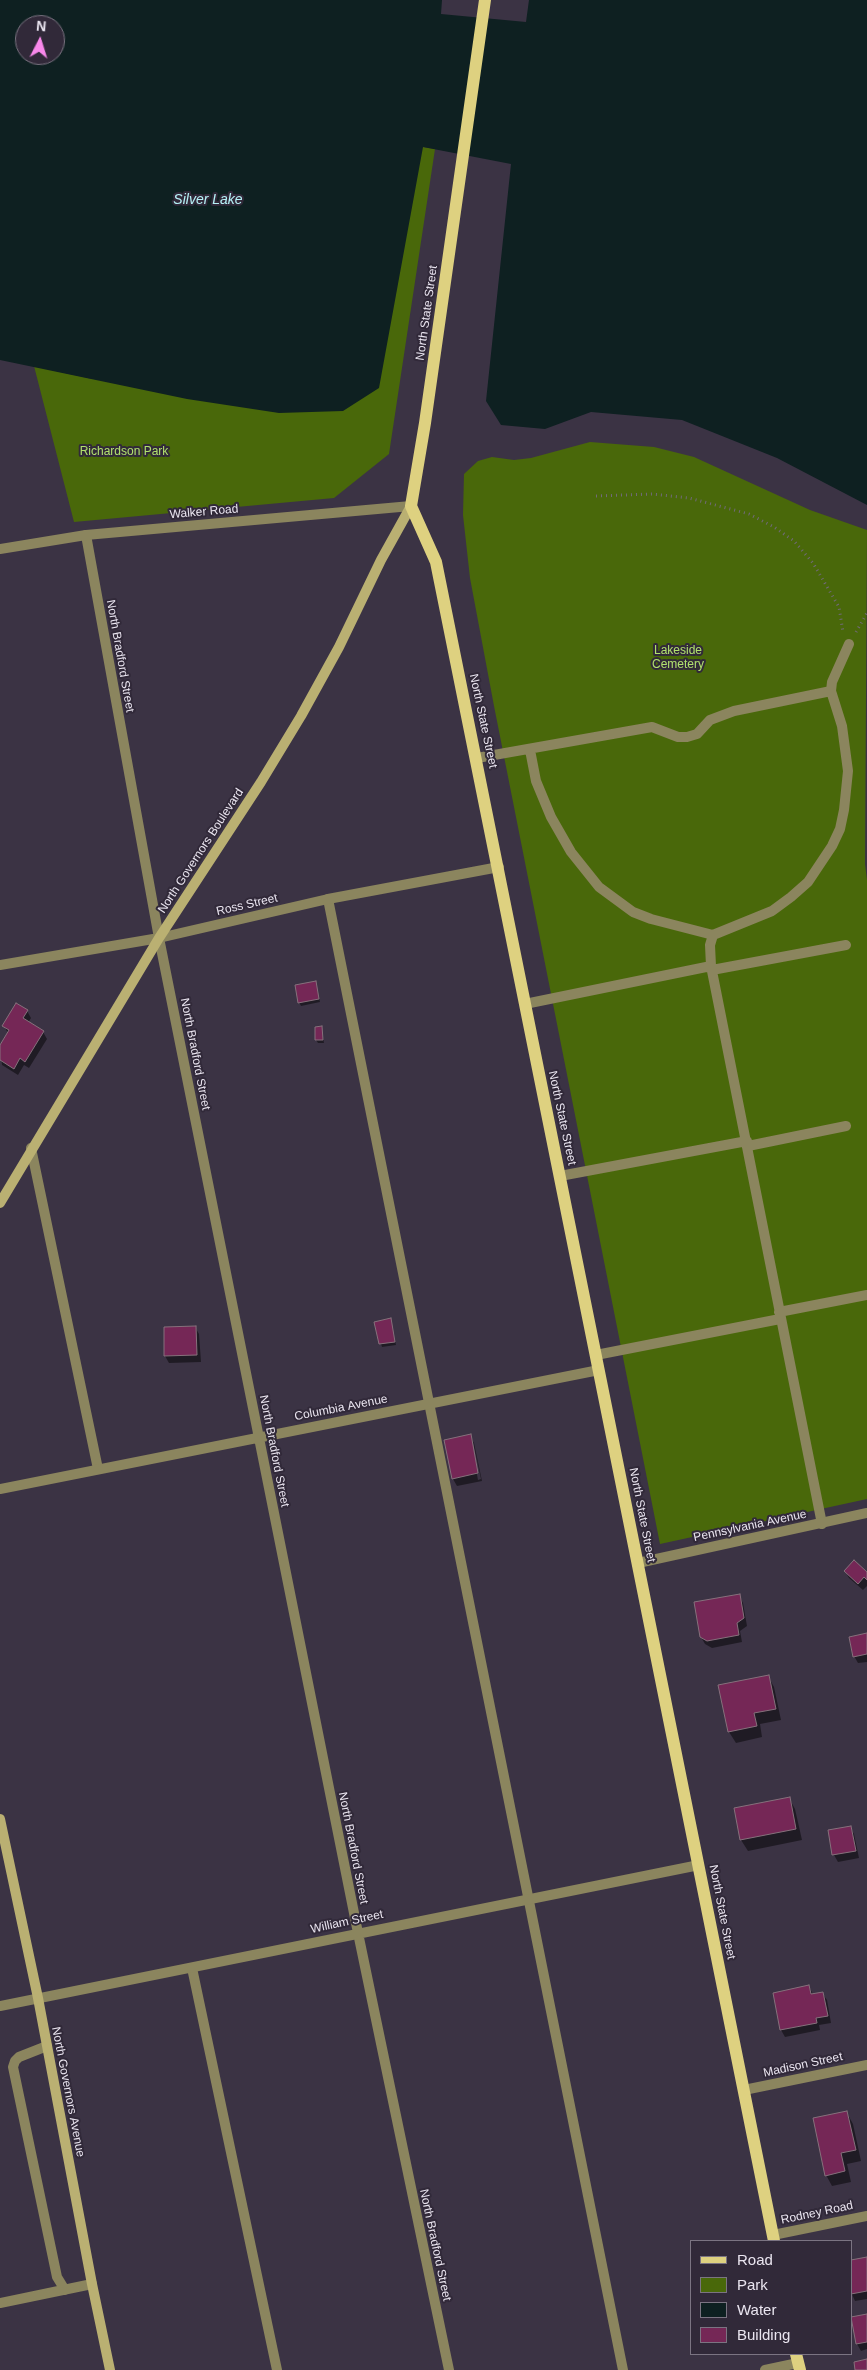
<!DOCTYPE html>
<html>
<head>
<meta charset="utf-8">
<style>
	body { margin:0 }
	#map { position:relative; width:867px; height:2370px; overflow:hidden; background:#3b3344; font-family:Helvetica,sans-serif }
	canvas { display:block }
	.legend { position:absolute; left:690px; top:2240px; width:162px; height:115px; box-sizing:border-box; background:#312939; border:1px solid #7b7482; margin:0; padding:6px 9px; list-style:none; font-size:15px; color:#eae5f0 }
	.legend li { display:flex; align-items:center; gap:10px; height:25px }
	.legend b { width:25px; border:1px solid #7b7482 }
	.north { position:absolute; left:15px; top:15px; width:50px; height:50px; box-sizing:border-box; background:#312939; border:1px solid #7b7482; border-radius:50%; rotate:5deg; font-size:14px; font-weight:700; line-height:20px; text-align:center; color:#eae5f0 }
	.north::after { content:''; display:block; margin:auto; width:18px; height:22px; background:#f888ea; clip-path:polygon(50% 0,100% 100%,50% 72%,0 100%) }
</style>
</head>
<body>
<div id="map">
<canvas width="867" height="2370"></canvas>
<ul class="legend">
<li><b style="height:6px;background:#ded180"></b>Road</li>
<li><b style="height:14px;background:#49680a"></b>Park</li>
<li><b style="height:14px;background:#0e2021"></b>Water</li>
<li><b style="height:14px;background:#752756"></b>Building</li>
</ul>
<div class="north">N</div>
</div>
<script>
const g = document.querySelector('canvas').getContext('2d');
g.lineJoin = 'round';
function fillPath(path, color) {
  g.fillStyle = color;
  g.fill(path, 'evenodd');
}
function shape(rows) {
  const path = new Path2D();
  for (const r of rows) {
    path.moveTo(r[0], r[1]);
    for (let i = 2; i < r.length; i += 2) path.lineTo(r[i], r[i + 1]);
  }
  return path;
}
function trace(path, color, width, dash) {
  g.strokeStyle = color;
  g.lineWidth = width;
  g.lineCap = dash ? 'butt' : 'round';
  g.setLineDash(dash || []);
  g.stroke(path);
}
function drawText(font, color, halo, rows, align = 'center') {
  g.font = font + ' Helvetica,sans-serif';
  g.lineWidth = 4;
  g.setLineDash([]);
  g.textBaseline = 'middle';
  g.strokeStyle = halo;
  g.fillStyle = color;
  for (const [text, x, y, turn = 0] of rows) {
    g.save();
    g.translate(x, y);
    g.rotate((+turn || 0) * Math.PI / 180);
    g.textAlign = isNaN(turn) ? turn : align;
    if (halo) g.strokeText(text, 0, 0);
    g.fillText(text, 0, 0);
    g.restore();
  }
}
fillPath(shape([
	[423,147,435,149,389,454,334,498,74,522,34,366,92,379],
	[590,442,654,447,694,457,810,510,867,530,865,864,867,880,867,1499,660,1544,494,706,470,578,463,515,464,474,478,461,492,457,514,460,531,458]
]), '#49680a');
fillPath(shape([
	[0,0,442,0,441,14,526,22,529,0,867,0,867,505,777,458,682,420,591,412,545,429,501,425,486,401,511,164,423,147,379,388,343,411,279,413,187,399,0,360],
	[25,25,55,25,55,55,25,55]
]), '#0e2021');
fillPath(shape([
	[315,982,320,1002,301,1006,299,1002],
	[27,1011,31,1018,28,1023,43,1032,47,1039,29,1068,24,1065,18,1075,2,1065,0,1047,8,1033,4,1026],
	[321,1027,324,1043,318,1043,316,1040],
	[390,1319,396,1345,382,1347,375,1323],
	[195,1327,199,1334,201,1362,169,1363,165,1356],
	[470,1436,474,1443,482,1481,457,1486,453,1479,445,1441],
	[471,1442,473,1442,481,1479,478,1480],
	[845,1571,867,1573,867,1586,863,1590,849,1578],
	[739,1595,743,1603,747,1626,740,1631,742,1642,712,1648,705,1644,701,1637],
	[867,1634,867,1662,858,1663,854,1656],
	[768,1676,774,1687,781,1720,760,1724,762,1737,736,1743,729,1732],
	[789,1798,795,1809,802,1840,748,1851,741,1840,735,1809],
	[850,1827,854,1834,859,1858,838,1862,834,1855,829,1831],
	[809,1987,813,1994,822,1993,827,2000,831,2023,819,2025,820,2030,785,2037,781,2030],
	[847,2113,853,2124,861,2161,847,2164,851,2182,832,2186,826,2175],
	[867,2258,867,2299,855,2301,851,2292,851,2261],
	[867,2315,867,2349,861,2351,857,2344]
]), '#0007');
const building = shape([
	[316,981,319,999,298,1003,295,985,316,981],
	[16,1003,28,1010,23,1018,44,1031,25,1062,20,1058,14,1069,0,1060,0,1045,9,1030,2,1026,16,1003],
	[322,1026,323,1040,315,1040,315,1027,322,1026],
	[391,1318,395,1342,379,1344,374,1322,391,1318],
	[196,1326,197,1355,164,1356,164,1327,196,1326],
	[471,1434,478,1473,452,1479,444,1440,471,1434],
	[854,1560,867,1572,867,1580,864,1577,858,1584,844,1571,854,1560],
	[740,1594,744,1618,737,1623,739,1635,707,1641,700,1637,694,1602,740,1594],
	[867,1633,867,1654,853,1657,849,1637,867,1633],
	[769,1675,776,1709,754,1713,757,1726,728,1732,718,1685,769,1675],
	[790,1797,796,1829,740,1840,734,1808,790,1797],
	[851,1826,856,1851,832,1855,828,1830,851,1826],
	[809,1985,811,1994,823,1992,828,2016,816,2018,817,2023,780,2030,773,1993,809,1985],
	[847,2111,856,2150,841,2153,845,2171,825,2176,813,2118,847,2111],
	[867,2257,867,2291,851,2294,851,2260,867,2257],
	[867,2314,867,2342,856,2344,851,2317,867,2314],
	[867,2359,867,2370,855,2370,854,2362,867,2359]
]);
fillPath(building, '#752756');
trace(building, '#86717c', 1);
trace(shape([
	[596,496,652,494,689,498,749,514,774,527,794,541,813,563,839,607,843,632],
	[856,632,867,613]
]), '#716a79', 3, [1, 4]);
trace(shape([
	[530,750,536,781,551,817,571,852,599,887,633,912,651,919,713,935,772,911,791,897,808,882,832,846,840,829,844,810,848,771,842,726,831,691,832,682,849,644],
	[477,758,652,727,678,737,687,737,697,734,710,720,734,711,831,691],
	[328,899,623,2370],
	[713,935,710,945,711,966,822,1524],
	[712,970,846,945],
	[525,1004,711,966],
	[748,1146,846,1126],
	[31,1148,98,1469],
	[560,1176,747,1141],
	[779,1312,867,1295],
	[596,1355,780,1319],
	[192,1968,277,2370],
	[47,2046,19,2057,15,2061,13,2067,57,2277,65,2290],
	[0,2303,92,2284]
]), '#8b855e', 10);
trace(shape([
	[86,535,159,938,358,1933,449,2370],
	[0,965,159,938,328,899,499,867],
	[0,1489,599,1370],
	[638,1563,867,1513],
	[0,2006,699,1865],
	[744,2090,867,2065],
	[773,2235,867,2216],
	[765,2370,798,2363]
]), '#8b855e', 10);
trace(shape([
	[0,549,86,535,411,506]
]), '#8b855e', 10);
trace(shape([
	[0,1203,159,938,261,782,301,716,339,647,381,560,411,506],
	[0,1819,38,1998,92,2284,110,2370]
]), '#bab072', 10);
trace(shape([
	[485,0,425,423,411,506,436,562,774,2241],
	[796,2354,800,2370]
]), '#ded180', 12);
drawText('12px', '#eae5f0', '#312939', [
	["North State Street",427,313,-82],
	["Walker Road",204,512,-5],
	["North Bradford Street",120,656,80],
	["North State Street",483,721,78],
	["North Governors Boulevard",201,851,-57],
	["Ross Street",247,905,-13],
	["North Bradford Street",195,1054,79],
	["North State Street",562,1118,78],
	["Columbia Avenue",341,1408,-11],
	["North Bradford Street",274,1451,79],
	["North State Street",642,1515,79],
	["Pennsylvania Avenue",750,1526,-12],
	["North Bradford Street",353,1848,79],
	["North State Street",722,1912,79],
	["William Street",347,1922,-12],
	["Madison Street",803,2065,-12],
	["North Governors Avenue",68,2092,79],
	["Rodney Road",817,2213,-12],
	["North Bradford Street",435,2245,78]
]);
drawText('12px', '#b1e06e', '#312939', [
	["Richardson Park",124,452],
	["Lakeside",678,651],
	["Cemetery",678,665]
]);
drawText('italic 14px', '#b5f1f6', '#312939', [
	["Silver Lake",208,200]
]);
</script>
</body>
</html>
